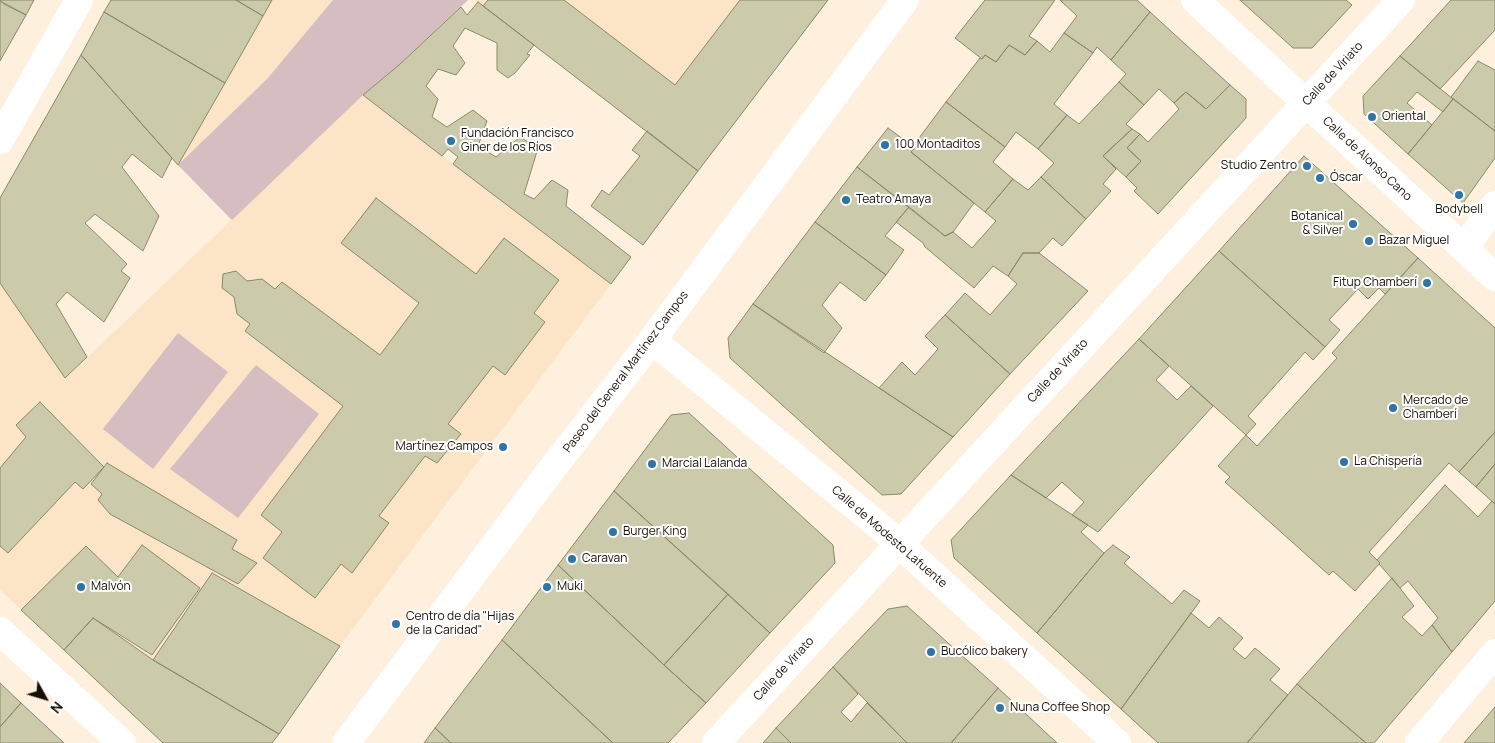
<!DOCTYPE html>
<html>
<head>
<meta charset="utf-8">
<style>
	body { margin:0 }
	#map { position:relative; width:1495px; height:743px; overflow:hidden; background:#fff0de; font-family:Manrope,sans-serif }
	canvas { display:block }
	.north { position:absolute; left:20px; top:673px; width:50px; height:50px; -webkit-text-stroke:4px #fff; paint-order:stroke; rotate:129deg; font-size:14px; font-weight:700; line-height:20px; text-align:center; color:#170e05 }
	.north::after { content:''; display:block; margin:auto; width:18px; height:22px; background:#170e05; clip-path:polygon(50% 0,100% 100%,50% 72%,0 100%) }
</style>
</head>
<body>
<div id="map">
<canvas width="1495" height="743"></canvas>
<div class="north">N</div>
</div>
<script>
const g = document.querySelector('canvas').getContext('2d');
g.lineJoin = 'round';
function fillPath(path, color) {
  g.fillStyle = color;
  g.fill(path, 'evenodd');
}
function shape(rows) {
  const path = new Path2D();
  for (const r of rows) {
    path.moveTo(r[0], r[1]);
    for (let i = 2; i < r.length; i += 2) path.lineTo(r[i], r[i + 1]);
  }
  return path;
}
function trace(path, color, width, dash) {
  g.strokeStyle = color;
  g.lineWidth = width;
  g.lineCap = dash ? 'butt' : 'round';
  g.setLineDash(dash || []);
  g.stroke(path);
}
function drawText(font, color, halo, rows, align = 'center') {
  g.font = font + ' Manrope,sans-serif';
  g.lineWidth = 4;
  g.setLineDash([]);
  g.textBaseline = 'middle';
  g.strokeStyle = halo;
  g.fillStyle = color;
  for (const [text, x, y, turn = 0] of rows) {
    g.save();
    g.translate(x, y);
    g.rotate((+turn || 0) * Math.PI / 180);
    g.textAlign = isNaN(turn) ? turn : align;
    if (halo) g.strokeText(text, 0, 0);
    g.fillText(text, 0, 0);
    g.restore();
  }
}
fillPath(shape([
	[272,0,468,0,363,95,611,284,340,646,213,573,153,660,93,618,64,650,0,590,0,283,66,378,231,220,178,165],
	[475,0,828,0,698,171]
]), '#fce4c7');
fillPath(shape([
	[333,0,468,0,399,65,363,95,232,220,178,165,267,79],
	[178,333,228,372,153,469,103,429],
	[256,365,319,414,238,518,170,469]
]), '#d6bdc2');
const building = shape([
	[0,0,34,0,26,15,4,4,0,0],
	[111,0,236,0,263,16,225,83,104,12,111,0],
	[236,0,272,0,263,16,236,0],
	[488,0,564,0,675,85,740,0,828,0,698,171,483,6,488,0],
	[985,0,1055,0,1029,36,1037,41,1025,55,1009,45,996,62,985,55,982,59,955,38,985,0],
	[1060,0,1137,0,1150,12,1111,60,1097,47,1093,53,1064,33,1077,16,1060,0],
	[1240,0,1346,0,1352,5,1312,48,1293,48,1240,0],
	[1451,0,1495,0,1495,30,1440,89,1400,56,1451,0],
	[0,1,26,15,0,61,0,1],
	[478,2,534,45,527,54,530,55,515,73,508,78,497,70,497,43,465,28,453,46,465,63,456,75,438,69,426,86,438,99,432,117,447,127,473,110,487,121,478,146,496,157,520,137,538,148,524,194,534,199,552,180,568,190,566,206,631,257,611,284,453,164,458,157,448,149,442,156,363,95,399,65,461,7,467,15,478,2],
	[104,12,225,83,178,165,81,55,104,12],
	[1150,12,1230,85,1206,109,1186,92,1174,103,1159,89,1144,105,1119,82,1126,74,1111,60,1150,12],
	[1064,33,1093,53,1054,104,1067,115,1038,149,1016,132,1005,147,946,102,980,58,982,59,985,55,996,62,1009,45,1025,55,1037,41,1050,52,1064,33],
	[81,55,172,158,162,178,132,154,122,167,159,216,143,251,95,214,85,223,127,264,121,271,130,278,104,322,67,292,56,304,87,357,65,378,0,283,0,198,81,55],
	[1400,56,1453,99,1443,112,1417,92,1407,103,1432,125,1408,154,1364,114,1363,96,1400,56],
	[1478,61,1495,70,1495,131,1451,97,1478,61],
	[1119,82,1144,105,1126,124,1132,129,1103,156,1116,169,1103,184,1111,191,1086,219,1041,177,1054,163,1038,149,1067,115,1079,124,1119,82],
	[1230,85,1246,99,1246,118,1158,214,1134,191,1137,188,1126,177,1141,161,1127,148,1140,134,1148,142,1179,109,1174,103,1186,92,1206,109,1230,85],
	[1453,99,1495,131,1495,158,1463,203,1408,154,1453,99],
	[946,102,1005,147,993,162,1013,179,985,212,911,152,915,148,913,146,946,102],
	[888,128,915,148,911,152,974,203,953,232,945,236,857,167,888,128],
	[1132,129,1140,134,1127,148,1141,161,1126,177,1103,156,1132,129],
	[647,131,698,171,643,245,591,206,602,190,609,195,640,156,632,150,647,131],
	[1304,156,1418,258,1385,294,1379,288,1368,299,1358,289,1329,320,1340,330,1325,347,1219,251,1304,156],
	[857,167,909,207,885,236,904,250,886,275,815,222,857,167],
	[1041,177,1086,219,1062,246,1053,238,1039,253,1023,253,1008,276,993,266,974,288,925,247,923,243,896,222,909,207,945,236,953,232,972,248,996,221,985,212,1013,179,1028,190,1041,177],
	[376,198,476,274,504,238,559,280,534,313,545,322,505,375,493,366,448,424,461,434,437,463,425,456,379,516,389,523,352,573,341,564,315,598,263,558,282,532,261,515,343,406,245,331,250,324,237,314,234,297,222,288,223,274,236,271,247,281,262,279,275,289,282,282,380,355,419,303,341,243,376,198],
	[815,222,886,275,865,301,840,282,822,305,842,328,824,353,753,304,815,222],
	[1219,251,1325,347,1313,360,1305,352,1248,416,1256,424,1246,435,1139,339,1219,251],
	[1023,253,1039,253,1088,291,1010,374,945,315,965,293,990,315,1017,284,1008,276,1023,253],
	[1418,258,1495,328,1495,432,1459,472,1449,463,1369,552,1380,563,1355,591,1333,571,1329,575,1225,482,1230,477,1218,466,1246,435,1257,446,1337,358,1332,353,1418,258],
	[753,304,953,437,901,494,882,495,730,358,728,338,753,304],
	[945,315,1010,374,953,437,879,388,902,362,915,375,938,349,925,336,945,315],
	[1139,339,1169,366,1156,380,1177,400,1191,386,1213,406,1098,532,1072,515,1084,502,1062,482,1046,498,1011,475,1139,339],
	[40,402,104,467,83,489,75,482,8,553,0,546,0,468,26,437,16,425,40,402],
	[689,413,833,545,835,563,770,633,614,491,671,415,689,413],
	[1495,432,1495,464,1476,487,1459,472,1495,432],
	[107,463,237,540,232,549,257,563,238,584,110,514,98,500,102,494,91,484,107,463],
	[1495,464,1495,504,1476,487,1495,464],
	[1011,475,1088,525,1081,532,1104,553,1037,633,954,558,951,540,1011,475],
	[1445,485,1478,517,1492,501,1495,504,1495,601,1452,652,1432,625,1438,618,1408,581,1400,588,1379,564,1380,563,1377,560,1445,485],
	[614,491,728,594,664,665,558,565,614,491],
	[142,545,200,588,152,655,93,618,64,650,21,610,86,546,118,577,142,545],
	[1113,545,1130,557,1124,563,1172,604,1184,590,1200,601,1121,709,1037,633,1104,553,1113,545],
	[558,565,664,665,706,703,668,743,613,743,502,640,558,565],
	[212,573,340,646,279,734,153,660,212,573],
	[1392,578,1414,606,1402,617,1422,636,1432,625,1452,652,1374,743,1366,743,1297,684,1392,578],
	[728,594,770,633,706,703,664,665,728,594],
	[907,606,998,688,951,743,907,743,833,667,888,609,907,606],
	[1191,613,1209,628,1219,617,1243,638,1233,649,1245,659,1255,648,1280,669,1270,680,1288,695,1247,743,1158,743,1121,709,1191,613],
	[93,618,153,660,279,734,272,743,163,743,64,650,93,618],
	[502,640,613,743,451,743,435,728,502,640],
	[833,667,858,694,841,712,851,722,867,703,907,743,791,743,776,728,833,667],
	[0,683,21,703,0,727,0,683],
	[1297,684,1366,743,1247,743,1297,684],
	[998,688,1057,743,951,743,998,688],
	[21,703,64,743,0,743,0,727,21,703],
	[1495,707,1495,743,1464,743,1495,707],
	[435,728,451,743,424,743,435,728],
	[776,728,791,743,763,743,776,728]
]);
fillPath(building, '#cbcbac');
trace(building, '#8a8967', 1);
trace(shape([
	[1195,0,1495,277],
	[0,140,79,0],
	[1464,248,1495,205],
	[652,340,884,530,1117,743],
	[0,631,122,743],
	[346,743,545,478,652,340,905,0],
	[716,743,1401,0],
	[1419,743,1495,653]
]), '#fff', 28);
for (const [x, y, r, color] of [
	[1372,117,5,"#2d74a8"],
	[451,141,5,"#2d74a8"],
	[885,145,5,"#2d74a8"],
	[1307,166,5,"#2d74a8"],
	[1320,178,5,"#2d74a8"],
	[1459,195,5,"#2d74a8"],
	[846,200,5,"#2d74a8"],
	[1353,224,5,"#2d74a8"],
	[1369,241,5,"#2d74a8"],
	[1427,283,5,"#2d74a8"],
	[1393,408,5,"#2d74a8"],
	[503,447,5,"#2d74a8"],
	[1344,462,5,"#2d74a8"],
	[652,464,5,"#2d74a8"],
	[613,532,5,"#2d74a8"],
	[572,559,5,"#2d74a8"],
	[81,587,5,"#2d74a8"],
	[547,587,5,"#2d74a8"],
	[396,624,5,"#2d74a8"],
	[931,652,5,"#2d74a8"],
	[1000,708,5,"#2d74a8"]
]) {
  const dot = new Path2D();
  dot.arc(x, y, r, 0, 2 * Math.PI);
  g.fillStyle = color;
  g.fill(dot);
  trace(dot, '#fff', 2);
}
drawText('12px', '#170e05', '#fff', [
	["Calle de Viriato",1333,74,-47],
	["Calle de Alonso Cano",1367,159,43],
	["Calle de Viriato",1058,371,-47],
	["Paseo del General Martínez Campos",626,372,-53],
	["Calle de Modesto Lafuente",889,537,41],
	["Calle de Viriato",784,669,-47]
]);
drawText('12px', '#170e05', '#fff', [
	["Oriental",1382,117],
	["Fundación Francisco",461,134],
	["Giner de los Ríos",461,148],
	["100 Montaditos",895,145],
	["Studio Zentro",1297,166,"right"],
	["Óscar",1330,178],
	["Teatro Amaya",856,200],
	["Bodybell",1459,210,"center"],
	["Botanical",1343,217,"right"],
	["& Silver",1343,231,"right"],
	["Bazar Miguel",1379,241],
	["Fitup Chamberí",1417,283,"right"],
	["Mercado de",1403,401],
	["Chamberí",1403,415],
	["Martínez Campos",493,447,"right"],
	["La Chispería",1354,462],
	["Marcial Lalanda",662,464],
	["Burger King",623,532],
	["Caravan",582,559],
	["Malvón",91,587],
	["Muki",557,587],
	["Centro de día \"Hijas",406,617],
	["de la Caridad\"",406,631],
	["Bucólico bakery",941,652],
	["Nuna Coffee Shop",1010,708]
], 'left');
</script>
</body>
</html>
